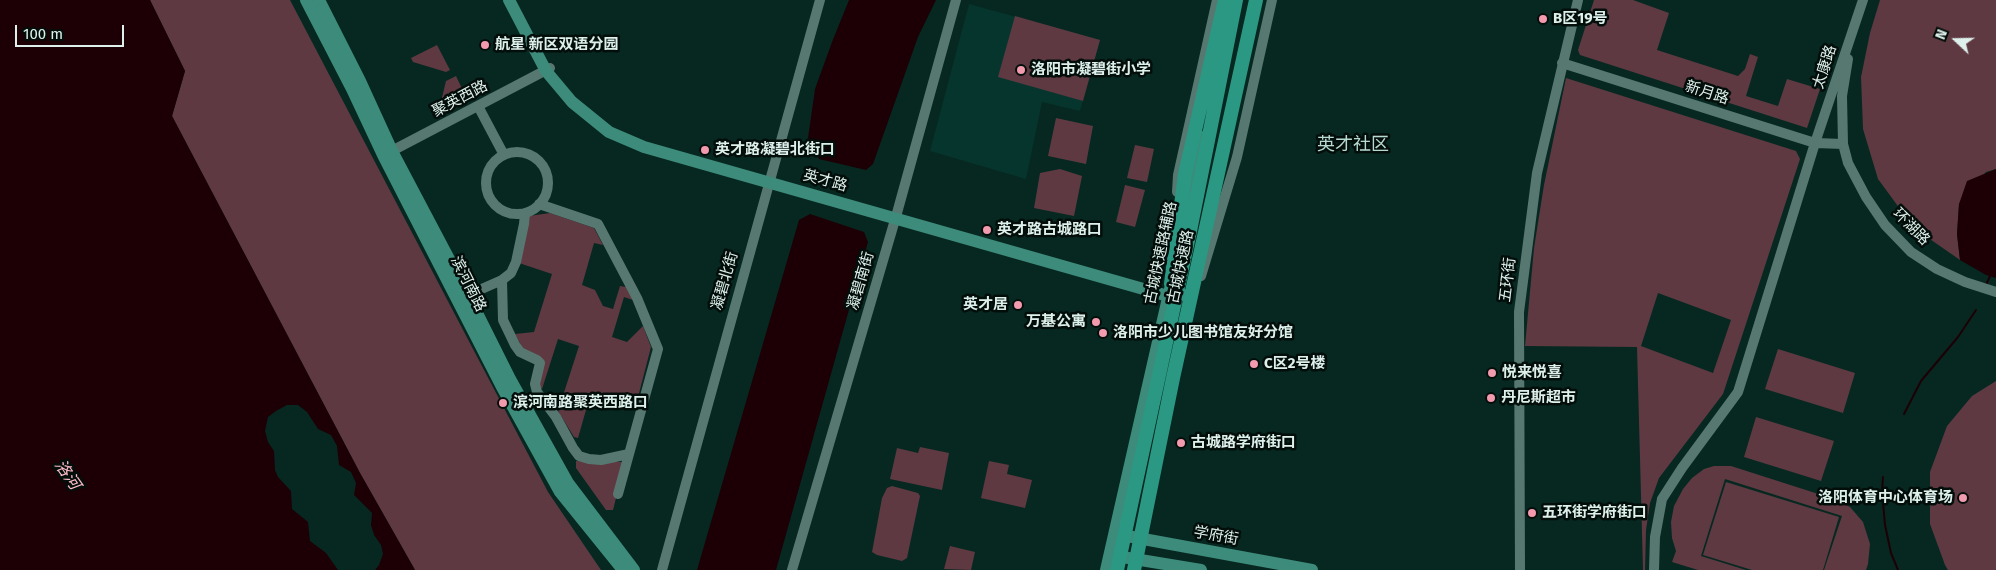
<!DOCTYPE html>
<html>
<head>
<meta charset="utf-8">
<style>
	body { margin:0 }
	#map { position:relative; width:1996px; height:570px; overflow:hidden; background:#062821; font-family:"Fira Sans",sans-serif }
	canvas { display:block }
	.north { position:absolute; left:1931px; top:15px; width:50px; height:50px; -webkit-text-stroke:4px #030e0b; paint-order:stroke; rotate:291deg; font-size:14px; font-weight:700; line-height:20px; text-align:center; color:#def0eb }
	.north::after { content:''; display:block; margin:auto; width:18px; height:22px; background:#def0eb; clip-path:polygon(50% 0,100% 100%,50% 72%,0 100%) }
	.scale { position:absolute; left:15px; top:25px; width:109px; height:22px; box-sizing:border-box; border:2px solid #def0eb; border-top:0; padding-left:6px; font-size:15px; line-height:18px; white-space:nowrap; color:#def0eb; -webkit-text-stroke:4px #030e0b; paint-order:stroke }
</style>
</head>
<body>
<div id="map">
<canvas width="1996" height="570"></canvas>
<div class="north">N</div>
<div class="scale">100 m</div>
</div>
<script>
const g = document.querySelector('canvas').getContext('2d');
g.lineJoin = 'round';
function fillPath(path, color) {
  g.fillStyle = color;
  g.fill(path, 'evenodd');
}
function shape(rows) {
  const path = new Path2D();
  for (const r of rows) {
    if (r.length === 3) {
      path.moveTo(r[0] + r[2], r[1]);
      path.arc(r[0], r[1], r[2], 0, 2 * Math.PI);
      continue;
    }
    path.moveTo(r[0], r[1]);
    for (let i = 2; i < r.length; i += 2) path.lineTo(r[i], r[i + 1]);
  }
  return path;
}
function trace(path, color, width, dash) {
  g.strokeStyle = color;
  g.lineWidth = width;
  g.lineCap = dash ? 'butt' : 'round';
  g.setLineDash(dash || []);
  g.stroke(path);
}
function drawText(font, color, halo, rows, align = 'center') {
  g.font = font + ' "Fira Sans","Noto Sans SC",sans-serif';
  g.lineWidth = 5;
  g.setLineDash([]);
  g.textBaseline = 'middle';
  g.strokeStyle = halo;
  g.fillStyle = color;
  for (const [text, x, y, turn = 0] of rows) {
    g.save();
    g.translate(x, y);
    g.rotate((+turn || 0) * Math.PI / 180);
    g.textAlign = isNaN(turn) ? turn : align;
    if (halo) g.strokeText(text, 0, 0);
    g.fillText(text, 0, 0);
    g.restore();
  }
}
fillPath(shape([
	[969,4,1100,40,1080,111,1042,102,1026,179,930,151]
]), '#06352d');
fillPath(shape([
	[150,0,290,0,548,492,601,570,415,570,360,473,172,116,185,71],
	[1594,0,1633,0,1669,13,1657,50,1738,76,1745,69,1750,54,1758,57,1746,96,1778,106,1787,79,1820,89,1807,128,1580,55,1578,50],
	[1880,0,1996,0,1996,169,1986,172,1959,204,1957,234,1960,260,1914,228,1878,179,1863,129,1861,77,1870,33],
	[1015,16,1100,40,1083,101,998,77],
	[437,45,450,70,446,72,413,62,411,58],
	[456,76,466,97,438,114,446,81],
	[1566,78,1796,151,1800,159,1723,394,1659,478,1650,503,1646,530,1645,570,1643,570,1637,347,1525,346,1534,248,1544,185],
	[1658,293,1731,320,1713,373,1641,346],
	[1056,118,1093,126,1086,164,1048,156],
	[1135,145,1154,149,1147,182,1127,178],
	[1060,169,1082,176,1074,216,1034,208,1040,173],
	[1125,185,1145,190,1135,227,1116,222],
	[550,213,594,228,603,245,594,243,582,285,595,290,603,306,613,309,620,286,626,287,633,300,624,297,612,337,627,342,643,326,651,347,637,401,630,399,627,408,590,396,578,438,574,437,558,411,579,346,558,339,542,389,538,384,542,362,524,351,515,334,534,332,552,274,519,263,529,216],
	[1778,349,1855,373,1843,413,1765,389],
	[1996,381,1996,570,1948,570,1945,565,1930,524,1930,472,1947,426,1972,396],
	[1756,417,1834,441,1821,481,1744,457],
	[920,447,949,453,942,490,890,479,897,448,918,453],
	[576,461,622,462,624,466,613,510,606,510,576,468],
	[989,461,1009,465,1007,474,1032,480,1025,508,981,498],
	[1714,466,1731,466,1834,499,1850,507,1863,522,1870,544,1868,564,1866,570,1824,570,1842,516,1725,479,1701,556,1746,570,1698,570,1672,562,1676,551,1672,538,1671,522,1674,506,1683,489,1692,478,1704,469],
	[1726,482,1839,517,1823,570,1752,570,1703,555],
	[892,486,918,493,920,496,907,558,902,561,877,555,872,552,882,498,887,488],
	[950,546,975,552,971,570,944,569]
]), '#5e3941');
fillPath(shape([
	[0,0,150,0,185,71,172,116,360,473,415,570,375,570,379,565,383,554,381,545,374,535,371,525,372,513,354,495,356,483,351,472,339,465,337,446,331,435,318,429,307,412,298,405,287,405,276,411,268,417,265,431,268,442,274,451,275,470,278,477,291,491,292,509,308,522,310,541,326,553,338,570,0,570],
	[849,0,936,0,918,37,873,164,866,170,819,159,808,138,815,89,832,42],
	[1996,169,1996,278,1986,275,1960,260,1957,234,1959,204,1967,181],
	[810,214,864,232,868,242,776,570,697,570,799,220]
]), '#1c0005');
trace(shape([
	[1986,285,1990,276],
	[1904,414,1921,381,1958,337,1976,310],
	[1883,477,1882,491,1885,525,1891,553,1898,570]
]), '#1c0005', 2);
trace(shape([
	[1848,59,1842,96,1843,144,1848,163,1866,197,1885,225,1911,252,1937,269,1965,282,1996,292],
	[1562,63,1815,143,1843,144],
	[478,106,504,155],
	[517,183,31],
	[386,154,550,68],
	[1177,192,1178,175,1217,0],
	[539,204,598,224,637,298,658,349,618,494],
	[1201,276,1237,157,1272,0],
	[502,280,503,320,515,345,520,352,537,360,540,363,535,384,537,392,556,417,573,448,579,456,589,459,601,460,629,454],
	[468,295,502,280,511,273,516,262,524,224,525,213],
	[662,570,820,0],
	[792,570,897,213,956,0],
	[1520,570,1519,312,1537,173,1578,0],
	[1654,570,1655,537,1662,499,1682,468,1738,392,1815,143,1863,0]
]), '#577870', 10);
trace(shape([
	[306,0,352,89,383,155,502,387,560,492,623,570],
	[319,0,360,81,392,151,468,295,510,379,568,483,634,570],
	[509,0,546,71,572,102,609,132,644,147,1168,296,1184,295],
	[1185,215,1202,137],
	[1116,534,1312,570],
	[1110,555,1201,570],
	[1106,570,1170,289]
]), '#3d8b7b', 12);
trace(shape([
	[1171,284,1185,174,1225,0],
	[1117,570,1189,236,1236,0],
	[1134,570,1173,378,1256,0]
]), '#2b9883', 14);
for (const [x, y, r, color] of [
	[1543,19,5,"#f29aae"],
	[485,45,5,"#f29aae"],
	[1021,70,5,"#f29aae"],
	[705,150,5,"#f29aae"],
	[987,230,5,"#f29aae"],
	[1018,305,5,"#f29aae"],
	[1096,322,5,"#f29aae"],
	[1103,333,5,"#f29aae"],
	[1254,364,5,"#f29aae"],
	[1492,373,5,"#f29aae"],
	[1491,398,5,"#f29aae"],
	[503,403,5,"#f29aae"],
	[1181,443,5,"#f29aae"],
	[1963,498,5,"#f29aae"],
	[1532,513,5,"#f29aae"]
]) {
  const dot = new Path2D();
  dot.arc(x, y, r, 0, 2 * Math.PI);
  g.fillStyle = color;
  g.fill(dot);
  trace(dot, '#030e0b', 2);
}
drawText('bold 15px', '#def0eb', '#030e0b', [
	["B区19号",1553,19],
	["航星 新区双语分园",495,45],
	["洛阳市凝碧街小学",1031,70],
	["英才路凝碧北街口",715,150],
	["英才路古城路口",997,230],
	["英才居",1008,305,"right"],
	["万基公寓",1086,322,"right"],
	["洛阳市少儿图书馆友好分馆",1113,333],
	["C区2号楼",1264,364],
	["悦来悦喜",1502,373],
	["丹尼斯超市",1501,398],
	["滨河南路聚英西路口",513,403],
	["古城路学府街口",1191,443],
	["洛阳体育中心体育场",1953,498,"right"],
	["五环街学府街口",1542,513]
], 'left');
drawText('15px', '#def0eb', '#030e0b', [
	["太康路",1825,67,-72],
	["新月路",1707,93,18],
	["聚英西路",460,99,-28],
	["英才路",825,181,15],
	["环湖路",1911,227,45],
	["古城快速路辅路",1161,253,-78],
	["古城快速路",1181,267,-78],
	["五环街",1508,280,-83],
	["凝碧北街",725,281,-74],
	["凝碧南街",861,281,-74],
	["滨河南路",468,284,63],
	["学府街",1216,536,10]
]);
drawText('italic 16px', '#ffbbc9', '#030e0b', [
	["洛河",67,475,55]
]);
drawText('18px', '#b6dad1', '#030e0b', [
	["英才社区",1353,145]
]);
</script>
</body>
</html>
